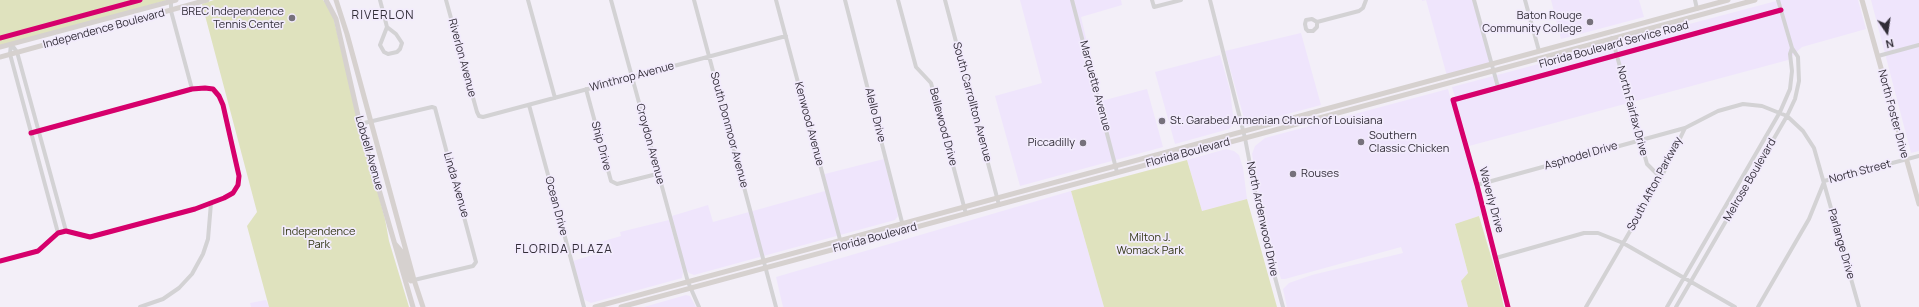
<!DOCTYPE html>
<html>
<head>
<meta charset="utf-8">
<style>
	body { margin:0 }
	#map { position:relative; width:1919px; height:307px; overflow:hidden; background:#f3eff8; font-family:Manrope,sans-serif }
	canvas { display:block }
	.north { position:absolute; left:1867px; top:12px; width:40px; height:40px; -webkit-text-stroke:3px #f2ebfc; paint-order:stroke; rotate:167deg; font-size:11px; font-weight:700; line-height:16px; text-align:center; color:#322d38 }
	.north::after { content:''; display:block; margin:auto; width:14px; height:18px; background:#322d38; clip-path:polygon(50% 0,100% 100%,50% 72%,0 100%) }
</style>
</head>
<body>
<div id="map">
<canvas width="1919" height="307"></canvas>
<div class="north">N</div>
</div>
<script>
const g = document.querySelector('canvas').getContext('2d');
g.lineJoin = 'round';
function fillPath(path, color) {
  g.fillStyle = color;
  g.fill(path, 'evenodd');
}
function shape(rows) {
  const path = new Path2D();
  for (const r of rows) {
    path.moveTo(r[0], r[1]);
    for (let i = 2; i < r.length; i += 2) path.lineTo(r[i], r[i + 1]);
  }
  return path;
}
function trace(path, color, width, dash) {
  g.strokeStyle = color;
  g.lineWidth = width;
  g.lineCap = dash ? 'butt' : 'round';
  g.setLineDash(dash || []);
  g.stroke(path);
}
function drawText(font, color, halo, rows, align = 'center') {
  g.font = font + ' Manrope,sans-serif';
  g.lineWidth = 3.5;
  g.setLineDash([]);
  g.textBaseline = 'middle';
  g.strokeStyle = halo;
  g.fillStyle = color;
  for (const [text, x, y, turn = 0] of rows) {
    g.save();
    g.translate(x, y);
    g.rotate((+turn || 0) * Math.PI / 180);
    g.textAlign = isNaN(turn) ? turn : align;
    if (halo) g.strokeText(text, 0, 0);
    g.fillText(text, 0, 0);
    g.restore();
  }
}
fillPath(shape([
	[1020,0,1121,0,1122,5,1081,17,1101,101,1147,89,1163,147,1020,186,995,96,1042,83],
	[1422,0,1474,0,1492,64,1447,76,1426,0,1422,1],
	[1551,0,1639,0,1644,17,1561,39],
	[1780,0,1858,0,1866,29,1802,47,1788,60,1469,146,1452,87],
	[1871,0,1919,0,1919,151,1911,153],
	[1301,33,1321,105,1254,123,1249,121,1244,118,1225,51],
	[1220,55,1230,90,1234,124,1229,129,1175,144,1155,72],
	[1448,89,1482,215,1455,225,1468,273,1461,281,1468,307,1287,307,1283,289,1289,283,1312,275,1403,253,1401,247,1285,279,1281,279,1261,205,1252,154,1255,146,1265,138],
	[1226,149,1234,151,1239,155,1243,168,1247,199,1202,211,1187,160],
	[884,159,898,216,895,220,694,275,689,273,685,268,672,216,708,205,713,222,825,191,821,175],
	[1071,191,1104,307,783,307,776,277],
	[669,220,683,272,682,278,591,303,583,299,573,261,599,253,597,243,621,236,620,232],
	[686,295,690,296,696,307,644,307],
	[266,300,269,307,251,307,250,303]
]), '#efe5fc');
fillPath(shape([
	[0,0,168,0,0,46],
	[214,0,323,0,329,8,333,16,350,87,385,219,389,241,409,307,269,307,247,226,257,212,202,4],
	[1187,160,1202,211,1247,199,1277,307,1104,307,1071,191],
	[1479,216,1496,273,1504,307,1468,307,1461,281,1468,273,1455,224]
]), '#dfe2be');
trace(shape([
	[380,0,387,27,396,34,402,43,400,49,397,52,388,54,384,52,380,45,387,27],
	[446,0,477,112,479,116,483,117,786,36],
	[528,0,555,98],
	[611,0,688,282,699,307],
	[694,0,776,307],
	[776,0,842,247],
	[845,0,904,230],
	[898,0,916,67,931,83,966,214],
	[945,0,999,205],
	[1072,0,1117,172],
	[1152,0,1154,7,1181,0],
	[1210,0,1245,138,1263,233,1283,307],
	[1474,0,1498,87],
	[1525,0,1539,51],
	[1695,0,1697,9],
	[171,1,171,11,192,89],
	[1317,22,1312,19,1306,20,1305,24,1306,29,1308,31,1313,31,1317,27,1317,22,1359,11,1363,8,1366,0],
	[1612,38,1647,164,1661,178],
	[1878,56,1919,45],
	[586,89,611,181,617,184,657,174],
	[529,105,584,307],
	[360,124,432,107,435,108,476,262,473,266,414,280],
	[1824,181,1919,156],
	[1477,185,1685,128],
	[58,233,10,54,11,44,17,52,66,231],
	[1496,258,1584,233,1598,233,1623,243,1735,307],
	[0,261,38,251,58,233,66,231,90,237,195,209,224,198,233,193,238,185,239,176,223,105,219,96,213,89,205,88,192,89,31,133],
	[140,307,163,299,179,288,192,274,203,254,208,239,211,203],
	[1508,307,1477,185,1453,100,1781,10],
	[1586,307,1661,178,1685,128,1718,111,1743,104,1762,106,1787,116,1803,131,1814,148,1859,307],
	[1667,307,1780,112,1790,89,1792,71,1790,54,1792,48],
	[1676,307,1787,116,1795,99,1799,81,1798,57,1792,48,1778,0],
	[1758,307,1809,219,1824,182]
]), '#d3d2d4', 4);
trace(shape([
	[326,0,336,19,360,124,413,307],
	[336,0,347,34,414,280,423,307],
	[1862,0,1919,204],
	[0,47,176,0],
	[0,57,207,0],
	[395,244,401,251,409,278,411,281,414,280],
	[595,307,1728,0],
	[621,307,1755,0]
]), '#d6d1cf', 5);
trace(shape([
	[0,38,140,0],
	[0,261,38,251,58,233,66,231,90,237,195,209,224,198,233,193,238,185,239,176,223,105,219,96,213,89,205,88,192,89,31,133],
	[1508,307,1477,185,1453,100,1781,10]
]), '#d6006c', 5);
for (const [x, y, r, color] of [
	[292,18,4,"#76717b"],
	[1590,22,4,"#76717b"],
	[1162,121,4,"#76717b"],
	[1361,142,4,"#76717b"],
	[1083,143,4,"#76717b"],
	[1293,174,4,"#76717b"]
]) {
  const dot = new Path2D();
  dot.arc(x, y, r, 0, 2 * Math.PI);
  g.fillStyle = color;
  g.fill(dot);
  trace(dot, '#f2ebfc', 1.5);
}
drawText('11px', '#322d38', '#f2ebfc', [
	["BREC Independence",284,12],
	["Tennis Center",284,25],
	["Baton Rouge",1582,16],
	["Community College",1582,29],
	["St. Garabed Armenian Church of Louisiana",1170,121,"left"],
	["Southern",1369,136,"left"],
	["Classic Chicken",1369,149,"left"],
	["Piccadilly",1075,143],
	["Rouses",1301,174,"left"]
], 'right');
drawText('11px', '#322d38', '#f2ebfc', [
	["Independence Boulevard",104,29,-15],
	["Florida Boulevard Service Road",1614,45,-15],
	["Riverlon Avenue",462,58,75],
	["Winthrop Avenue",632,77,-15],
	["Marquette Avenue",1095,86,75],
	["South Carrollton Avenue",972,102,75],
	["North Fairfax Drive",1632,111,75],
	["North Foster Drive",1893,114,75],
	["Alello Drive",875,115,76],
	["Kenwood Avenue",809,124,75],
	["Bellewood Drive",943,127,75],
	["South Donmoor Avenue",729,130,75],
	["Croydon Avenue",650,144,75],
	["Ship Drive",601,146,75],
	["Lobdell Avenue",369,153,74],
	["Florida Boulevard",1188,153,-15],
	["Asphodel Drive",1581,156,-16],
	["North Street",1860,172,-15],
	["Melrose Boulevard",1750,180,-60],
	["South Afton Parkway",1655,184,-62],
	["Linda Avenue",456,185,74],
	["Waverly Drive",1491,200,75],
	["Ocean Drive",556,206,75],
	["North Ardenwood Drive",1262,219,78],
	["Florida Boulevard",875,238,-15],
	["Parlange Drive",1841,244,74]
]);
drawText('11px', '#323615', '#f2ebfc', [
	["Independence",319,232],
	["Park",319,245],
	["Milton J.",1150,238],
	["Womack Park",1150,251]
]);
g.letterSpacing = '1px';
drawText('12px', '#322d38', '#f2ebfc', [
	["RIVERLON",383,16],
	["FLORIDA PLAZA",564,250]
]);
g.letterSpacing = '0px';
</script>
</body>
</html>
